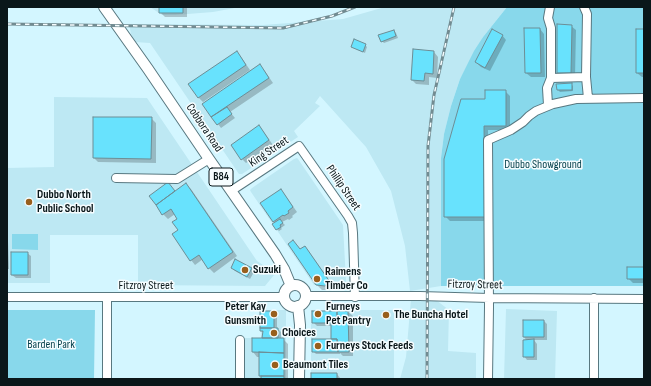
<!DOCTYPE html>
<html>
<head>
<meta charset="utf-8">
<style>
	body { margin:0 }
	#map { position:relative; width:651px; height:386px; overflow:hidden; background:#d3f6ff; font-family:"Sofia Sans Condensed",sans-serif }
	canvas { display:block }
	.frame { position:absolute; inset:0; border:8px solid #0a171a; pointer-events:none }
</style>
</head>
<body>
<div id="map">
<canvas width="651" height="386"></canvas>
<div class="frame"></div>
</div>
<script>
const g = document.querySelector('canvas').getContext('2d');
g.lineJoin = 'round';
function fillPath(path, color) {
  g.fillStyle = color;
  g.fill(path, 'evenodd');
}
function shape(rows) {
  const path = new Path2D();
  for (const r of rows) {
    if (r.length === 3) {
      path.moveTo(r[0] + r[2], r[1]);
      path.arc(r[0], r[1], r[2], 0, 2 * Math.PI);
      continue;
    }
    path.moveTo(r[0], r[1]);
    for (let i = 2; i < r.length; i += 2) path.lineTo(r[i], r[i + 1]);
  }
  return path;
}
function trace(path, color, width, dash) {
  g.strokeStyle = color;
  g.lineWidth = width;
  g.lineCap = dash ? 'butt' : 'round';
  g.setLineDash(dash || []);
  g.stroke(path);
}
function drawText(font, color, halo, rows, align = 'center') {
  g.font = font + ' "Sofia Sans Condensed",sans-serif';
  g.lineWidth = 3;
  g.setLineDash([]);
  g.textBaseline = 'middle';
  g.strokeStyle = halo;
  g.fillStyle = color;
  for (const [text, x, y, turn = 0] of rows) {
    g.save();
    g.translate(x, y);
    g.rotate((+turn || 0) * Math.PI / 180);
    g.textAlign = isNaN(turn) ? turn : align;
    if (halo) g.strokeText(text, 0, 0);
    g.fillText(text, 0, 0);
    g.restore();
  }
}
fillPath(shape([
	[150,7,240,7,213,12,175,15,162,15],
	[385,7,507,7,483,37,460,79,451,106,444,134,441,158,441,286,410,291,405,246,391,191,366,147,320,96,315,103,320,106,294,131,298,137,242,174,239,174,150,43,135,42,131,34,129,24,263,25,343,19],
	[54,97,147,98,257,261,269,269,274,275,265,286,138,285,138,235,50,235,50,283,7,283,7,168,54,167],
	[297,158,298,159,343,225,346,281,346,283,345,285,314,285,251,192,250,190,252,188,294,159],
	[411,299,436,300,449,310,448,351,476,353,476,379,400,379,406,357],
	[506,309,557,311,555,379,504,379],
	[261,310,286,310,286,379,244,379,245,338,261,338],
	[311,310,394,310,394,379,311,379]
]), '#bde8f3');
fillPath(shape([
	[507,7,644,7,644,286,441,286,441,158,444,134,451,106,460,79,474,51,483,37],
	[12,234,38,234,38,250,12,249],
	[7,310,95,310,94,379,7,379]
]), '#88d8eb');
fillPath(shape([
	[160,7,187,7,187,17,165,17,160,12],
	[571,26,576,30,575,77,562,77,558,73],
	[540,29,544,34,545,77,531,77,526,73],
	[644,30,644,77,642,77,637,73],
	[394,31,396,33,398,38,384,43,382,41],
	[502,35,506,40,490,71,481,67,476,62],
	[365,45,367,47,365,53,354,48,352,46],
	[236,52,241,57,250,70,203,102,198,97],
	[434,52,438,57,437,78,429,77,429,85,416,84,412,80],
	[260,66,264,70,273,83,230,112,235,118,221,128,203,104],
	[571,84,573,86,573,91,560,92,558,90],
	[505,91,510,96,510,130,488,130,489,221,450,221,445,216,486,100],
	[151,118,156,123,156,163,98,162,94,158],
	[259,127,263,131,273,145,246,163,242,159],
	[186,185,191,189,237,256,214,273,209,268,203,259,195,265,191,260,179,230,179,219,175,214,168,219,163,214,151,196,171,187,175,192],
	[281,191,285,195,297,212,292,216,293,217,289,220,288,219,282,222,285,225,281,228,282,229,279,231,277,229,275,223,274,221],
	[7,240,8,241,9,269,7,269],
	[297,245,301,250,309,252,334,287,330,290,322,290,317,285],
	[27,253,31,256,31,278,16,278,12,275],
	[232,268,251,268,254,272,250,279,235,271],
	[644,268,644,283,633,283,628,278],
	[274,312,277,315,277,328,281,332,281,339,283,339,288,344,288,379,262,379,262,377,260,375,260,357,257,357,253,352,265,339,264,333,261,331],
	[313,312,348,312,353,316,353,356,343,356,340,353,340,354,316,354,313,351,332,340,332,326,317,326,313,322],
	[544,321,547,324,547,340,534,340,537,344,537,360,527,360,524,356,527,341,524,337],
	[337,374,340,378,340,379,312,379]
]), '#0003');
const building = shape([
	[159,7,183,7,183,13,159,13,159,7],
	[557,24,572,25,571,73,557,73,557,24],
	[524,28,540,28,541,73,525,73,524,28],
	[492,29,503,35,485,68,475,62,492,29],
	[636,29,644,29,644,73,636,73,636,29],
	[394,30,396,36,381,42,378,35,394,30],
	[354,39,366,44,363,52,351,47,354,39],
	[413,49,434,51,433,74,425,73,424,81,411,80,413,49],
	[237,51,246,65,198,98,188,84,237,51],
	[260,64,269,78,211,117,202,104,260,64],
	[572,83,572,90,557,90,556,84,572,83],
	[485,90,506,90,506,126,484,126,485,217,444,217,444,159,461,99,485,99,485,90],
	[227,107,232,114,217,125,211,117,227,107],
	[93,117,152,117,151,159,93,158,93,117],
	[259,125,269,140,241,160,231,145,259,125],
	[168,182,175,191,156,205,149,196,168,182],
	[186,183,233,252,208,269,199,255,190,261,172,234,178,230,172,222,177,219,171,209,162,215,156,205,186,183],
	[281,189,293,207,288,211,289,213,284,216,283,215,273,222,260,203,281,189],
	[280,219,283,223,280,225,281,227,276,230,272,224,280,219],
	[293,240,300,249,305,246,330,282,325,286,316,285,288,244,293,240],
	[11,252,28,252,28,275,11,275,11,252],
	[235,259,252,268,247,277,231,268,235,259],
	[627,267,644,267,644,279,627,279,627,267],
	[260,311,274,311,274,328,260,328,260,311],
	[312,311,337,311,337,323,312,323,312,311],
	[337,311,348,311,349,352,338,352,337,339,331,339,331,323,337,323,337,311],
	[523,320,544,320,544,337,523,337,523,320],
	[260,328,278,328,278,338,262,338,263,331,260,331,260,328],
	[252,338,284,338,284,353,252,352,252,338],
	[312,339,337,339,338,352,312,352,312,339],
	[534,339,534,357,523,357,523,340,534,339],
	[259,352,284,353,284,376,259,376,259,352],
	[311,373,337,373,337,379,311,379,311,373],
	[261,376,284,376,284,379,261,379,261,376]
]);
fillPath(building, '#68e2fd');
trace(building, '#6d8e96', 1);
const minor = shape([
	[550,7,548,18,551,28,551,78],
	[584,7,587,14,586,77],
	[548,105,547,88,551,78,586,77,588,98],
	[116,178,177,179,209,159],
	[231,191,299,146,348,216,352,223,353,233,355,297],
	[306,296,420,296,489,298,644,299],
	[7,297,285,297],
	[107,298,107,379],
	[240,379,240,340],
	[488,379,489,307,488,140,511,130,523,122,529,116,536,111,553,104,576,99,644,98],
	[594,379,594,298]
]);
const major = shape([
	[104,7,148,69,209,159,275,254,284,269,291,286],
	[295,296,11],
	[298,306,300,325,299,379]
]);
trace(minor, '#587880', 10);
trace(major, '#587880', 12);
trace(minor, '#fff', 8);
trace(major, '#fff', 10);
const rail = shape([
	[7,24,283,28,332,16,355,7],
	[427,379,428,146,434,95,454,7]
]);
trace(rail, '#728b91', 3);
trace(rail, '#f6fdff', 1.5, [4.5]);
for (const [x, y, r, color] of [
	[29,202,4,"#985f1d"],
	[245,270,4,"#985f1d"],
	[317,279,4,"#985f1d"],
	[274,314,4,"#985f1d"],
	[318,314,4,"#985f1d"],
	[386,315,4,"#985f1d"],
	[274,333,4,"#985f1d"],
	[318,346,4,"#985f1d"],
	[275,365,4,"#985f1d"]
]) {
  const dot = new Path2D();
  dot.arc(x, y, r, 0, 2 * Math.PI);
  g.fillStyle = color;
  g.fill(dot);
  trace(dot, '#f6fdff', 1.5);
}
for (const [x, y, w] of [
	[221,177,24]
]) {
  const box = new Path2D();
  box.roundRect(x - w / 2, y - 9, w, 18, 3);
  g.fillStyle = '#f6fdff';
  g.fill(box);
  trace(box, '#0a171a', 1);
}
drawText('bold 11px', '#0a171a', null, [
	["B84",221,177]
]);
drawText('12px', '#0a171a', '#f6fdff', [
	["Cobbora Road",204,128,56],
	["King Street",269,152,-34],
	["Phillip Street",343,188,56],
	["Fitzroy Street",475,285,1],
	["Fitzroy Street",146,286]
]);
drawText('12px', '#033f4a', '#f6fdff', [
	["Dubbo Showground",543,165],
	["Barden Park",51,345]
]);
drawText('bold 12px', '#0a171a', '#f6fdff', [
	["Dubbo North",37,195],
	["Public School",37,209],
	["Suzuki",253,270],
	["Raimens",325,272],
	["Timber Co",325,286],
	["Peter Kay",266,307,"right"],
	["Gunsmith",266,321,"right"],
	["Furneys",326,307],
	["Pet Pantry",326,321],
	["The Buncha Hotel",394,315],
	["Choices",282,333],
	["Furneys Stock Feeds",326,346],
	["Beaumont Tiles",283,365]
], 'left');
</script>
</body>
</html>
